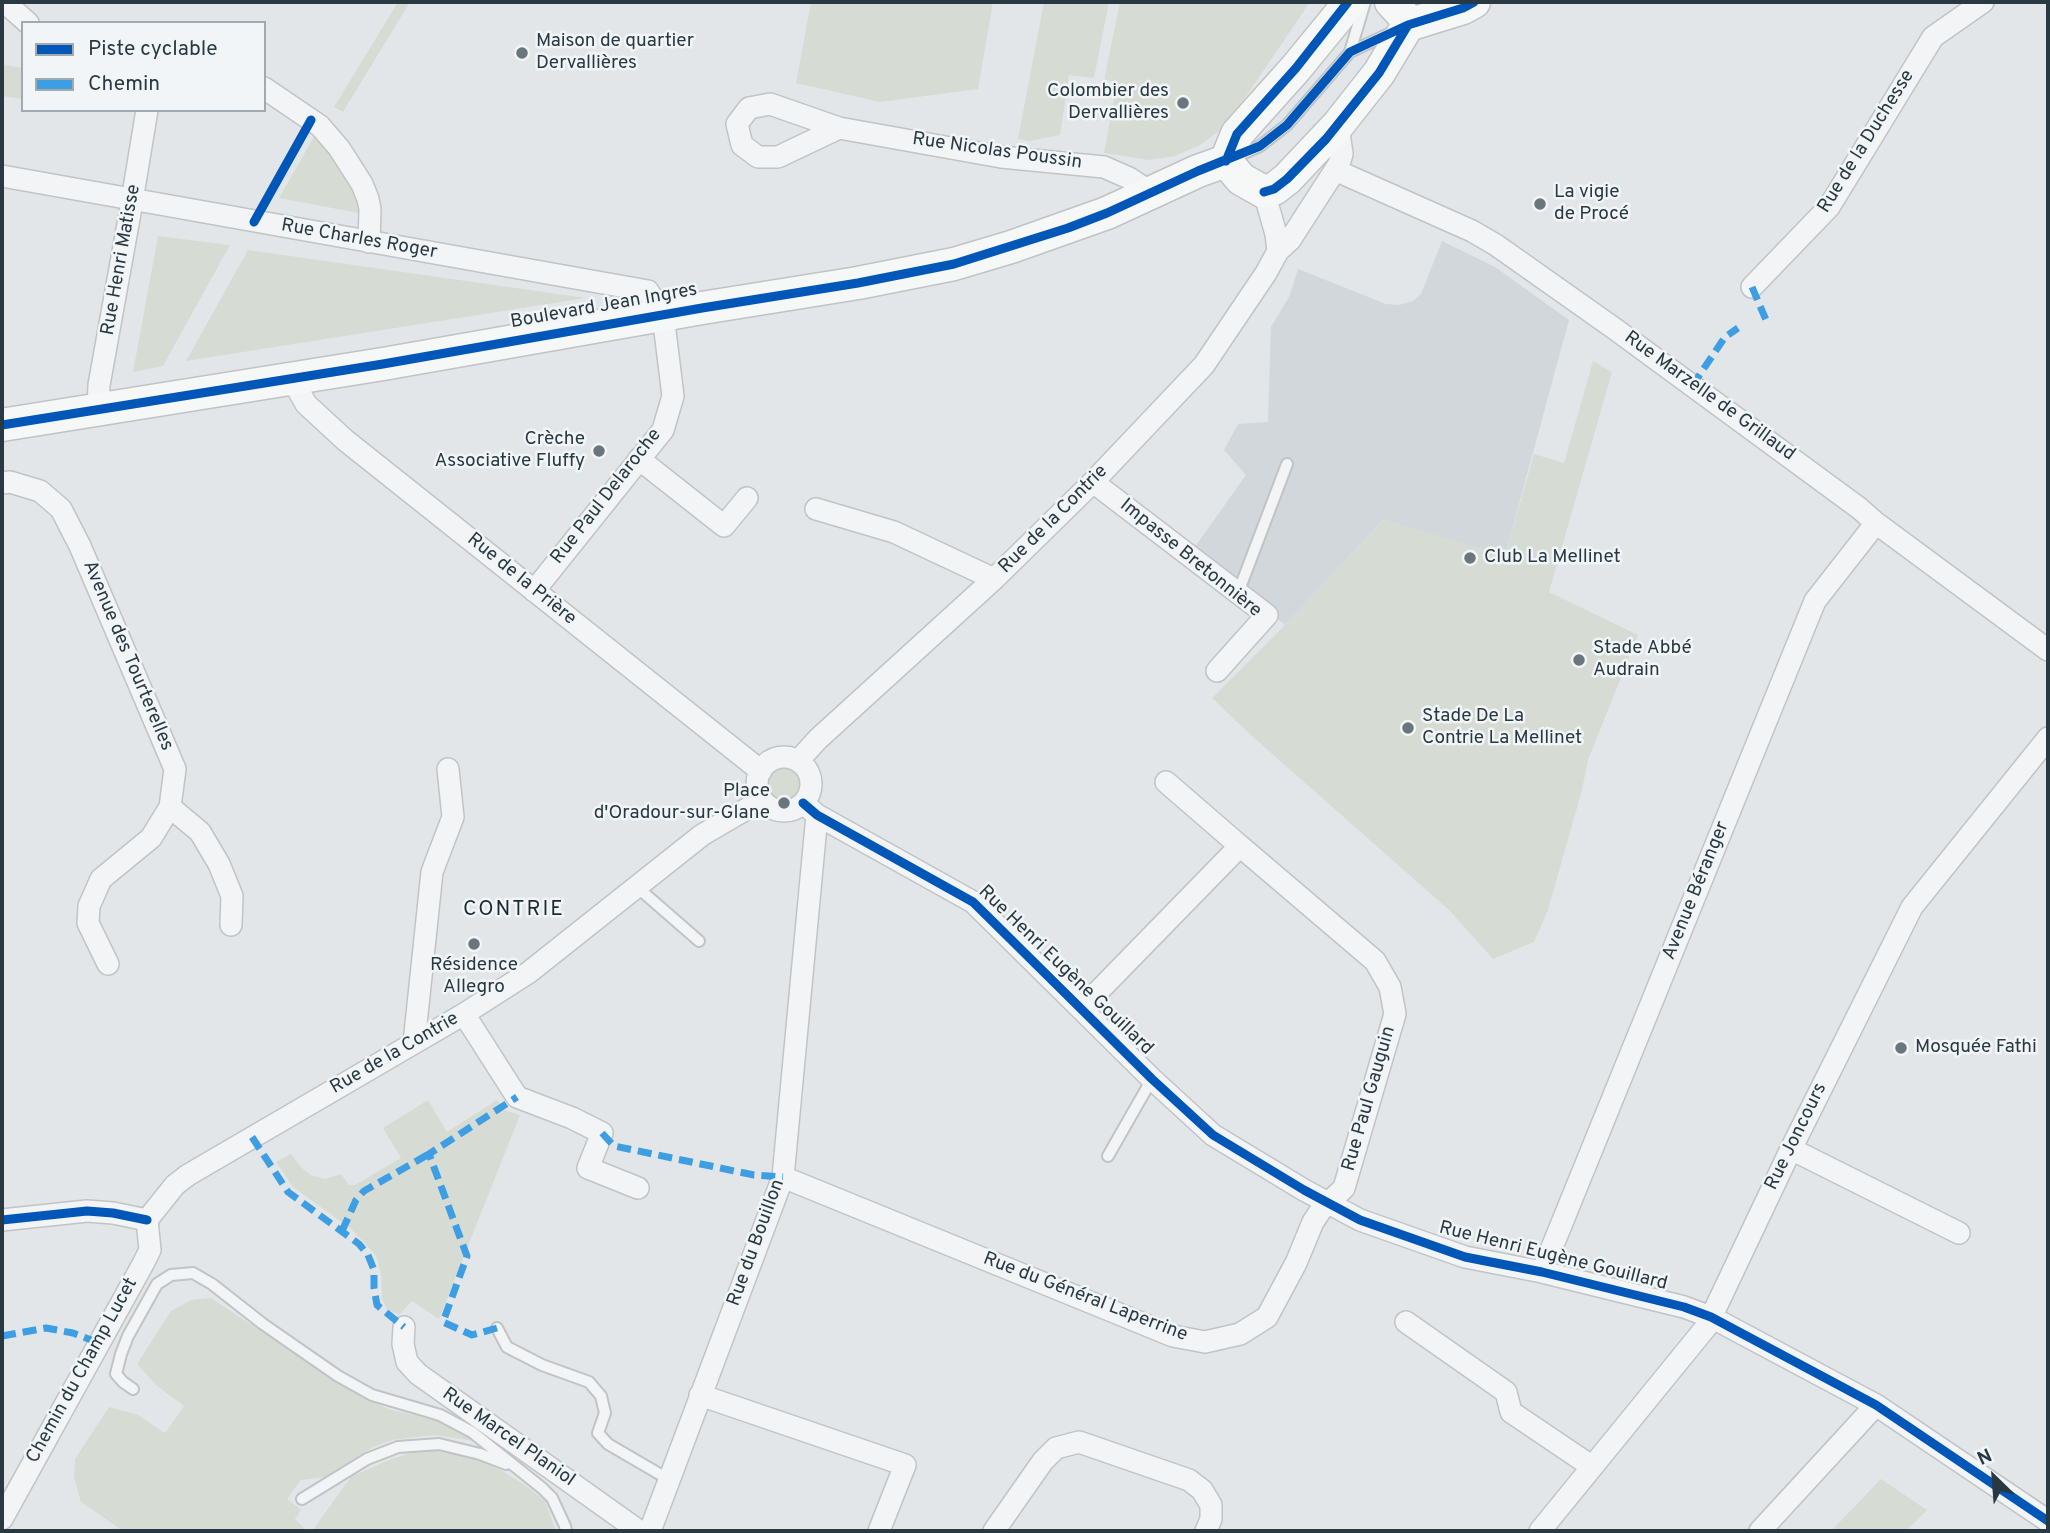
<!DOCTYPE html>
<html>
<head>
<meta charset="utf-8">
<style>
	body { margin:0 }
	#map { position:relative; width:2050px; height:1533px; overflow:hidden; background:#e3e6e8; font-family:Overpass,sans-serif }
	canvas { display:block }
	.frame { position:absolute; inset:0; border:4px solid #293942; pointer-events:none }
	.legend { position:absolute; left:21px; top:21px; width:245px; height:91px; box-sizing:border-box; background:#f1f5f7; border:2px solid #a1aaaf; margin:0; padding:9px 12px; list-style:none; font-size:21px; color:#293942 }
	.legend li { display:flex; align-items:center; gap:14px; height:35px }
	.legend b { width:35px; border:2px solid #a1aaaf }
	.north { position:absolute; left:1959px; top:1442px; width:70px; height:70px; -webkit-text-stroke:5px #f1f5f7; paint-order:stroke; rotate:335deg; font-size:19px; font-weight:700; line-height:28px; text-align:center; color:#293942 }
	.north::after { content:''; display:block; margin:auto; width:24px; height:32px; background:#293942; clip-path:polygon(50% 0,100% 100%,50% 72%,0 100%) }
</style>
</head>
<body>
<div id="map">
<canvas width="2050" height="1533"></canvas>
<div class="frame"></div>
<ul class="legend">
<li><b style="height:9px;background:#0057b8"></b>Piste cyclable</li>
<li><b style="height:9px;background:#3d9ee3"></b>Chemin</li>
</ul>
<div class="north">N</div>
</div>
<script>
const g = document.querySelector('canvas').getContext('2d');
g.lineJoin = 'round';
function fillPath(path, color) {
  g.fillStyle = color;
  g.fill(path, 'evenodd');
}
function shape(rows) {
  const path = new Path2D();
  for (const r of rows) {
    if (r.length === 3) {
      path.moveTo(r[0] + r[2], r[1]);
      path.arc(r[0], r[1], r[2], 0, 2 * Math.PI);
      continue;
    }
    path.moveTo(r[0], r[1]);
    for (let i = 2; i < r.length; i += 2) path.lineTo(r[i], r[i + 1]);
  }
  return path;
}
function trace(path, color, width, dash) {
  g.strokeStyle = color;
  g.lineWidth = width;
  g.lineCap = dash ? 'butt' : 'round';
  g.setLineDash(dash || []);
  g.stroke(path);
}
function drawText(font, color, halo, rows, align = 'center') {
  g.font = font + ' Overpass,sans-serif';
  g.lineWidth = 5;
  g.setLineDash([]);
  g.textBaseline = 'middle';
  g.strokeStyle = halo;
  g.fillStyle = color;
  for (const [text, x, y, turn = 0] of rows) {
    g.save();
    g.translate(x, y);
    g.rotate((+turn || 0) * Math.PI / 180);
    g.textAlign = isNaN(turn) ? turn : align;
    if (halo) g.strokeText(text, 0, 0);
    g.fillText(text, 0, 0);
    g.restore();
  }
}
fillPath(shape([
	[1442,241,1495,267,1569,320,1506,552,1485,550,1383,520,1285,625,1192,551,1246,475,1224,450,1238,424,1268,422,1271,327,1289,297,1298,269,1386,304,1399,305,1413,301,1421,294]
]), '#d1d7db');
fillPath(shape([
	[398,2,410,2,343,112,334,107],
	[811,2,993,2,978,89,880,102,796,83],
	[1044,2,1109,2,1094,78,1069,75,1060,135,1030,141,1018,139],
	[1120,2,1310,2,1226,126,1200,145,1175,156,1149,160,1104,153,1117,82,1104,80],
	[4,65,23,68,23,99,2,96],
	[315,135,348,174,364,214,279,198],
	[158,236,230,245,163,366,133,372],
	[248,250,586,298,186,361],
	[1593,361,1612,372,1549,592,1638,635,1588,760,1582,790,1548,910,1534,942,1493,959,1449,910,1253,737,1212,698,1285,625,1383,520,1484,549,1506,552,1534,454,1564,463],
	[784,785,17],
	[428,1100,447,1132,497,1100,504,1110,520,1115,439,1319,412,1301,399,1315,387,1309,382,1299,381,1274,377,1259,373,1252,351,1229,293,1187,276,1162,291,1154,302,1168,311,1175,325,1179,341,1174,349,1185,355,1185,401,1158,383,1128],
	[211,1298,355,1393,388,1409,450,1424,474,1441,434,1435,392,1440,371,1448,325,1477,301,1480,287,1499,301,1510,295,1519,307,1531,123,1531,81,1502,74,1477,75,1459,109,1407,138,1415,165,1433,184,1406,157,1386,137,1364,171,1311,191,1300],
	[422,1450,451,1452,479,1460,504,1472,529,1488,545,1501,556,1531,312,1531,351,1477,391,1459],
	[1881,1479,1927,1510,1906,1531,1831,1531]
]), '#d6dcd3');
const service = shape([
	[1350,52,1395,31],
	[1235,157,1260,146,1287,125,1350,52,1365,2],
	[1238,593,1287,464],
	[637,887,699,941],
	[1108,1156,1152,1079],
	[497,1328,507,1347,542,1365,589,1382,601,1396,605,1413,598,1433,608,1444,668,1479],
	[133,1389,123,1382,116,1374,121,1354,128,1336,157,1284,171,1275,193,1273,212,1284,263,1324,338,1376,372,1395,440,1415,472,1432,542,1488,552,1498,565,1526,566,1531],
	[302,1499,367,1459,398,1447,439,1444,480,1454,506,1464]
]);
const minor = shape([
	[8,2,10,7,28,23],
	[264,88,320,126,339,148,362,184,368,199,370,209,369,242],
	[839,128,778,157,758,157,742,145,737,124,749,108,770,104,839,128,1001,157,1104,167,1129,178,1150,192],
	[1335,170,1472,231,1496,245,1615,329,1859,508,1876,523,2048,650],
	[2,176,648,291,663,315,673,396,663,430,534,591],
	[1264,192,1276,234,1278,251],
	[1752,287,1829,207,1933,37,1983,2],
	[292,379,306,404,345,440,761,771],
	[98,410,99,385,130,213,147,110],
	[639,459,724,526,747,498],
	[1093,482,1267,615,1217,671],
	[2,483,10,482,40,491,61,509,80,546,175,769,170,807,151,838,101,879,89,906,88,923,108,964],
	[816,509,894,532,994,579],
	[784,784,27],
	[798,761,818,739,994,579,1093,482,1204,365,1266,273,1278,251,1290,240,1339,164,1342,154,1338,125],
	[1166,782,1240,846],
	[803,803,817,815,973,902,1152,1079,1213,1135,1304,1190,1360,1220,1465,1257,1542,1272,1684,1307,1711,1317,1876,1405,2048,1521],
	[170,807,200,832,219,864,232,896,231,925],
	[464,1014,517,1097,572,1118,602,1133,588,1168,638,1188],
	[414,1043,432,872,453,817,448,769],
	[1791,1149,1959,1233],
	[783,1177,1173,1336,1205,1342,1240,1334,1267,1317,1296,1263,1313,1222,1321,1210,1344,1188,1395,1014,1390,987,1375,961,1240,846,1082,1008],
	[2,1220,87,1211,113,1213,147,1220],
	[147,1220,175,1185,188,1175,464,1014,528,973,702,835,762,800],
	[1542,1272,1815,601,1876,523],
	[1406,1322,1506,1392,1511,1412,1591,1466],
	[404,1327,403,1344,407,1362,418,1374,639,1531],
	[700,1395,905,1465,879,1531],
	[2,1519,143,1264,150,1250,147,1220],
	[650,1531,783,1177,817,815],
	[994,1531,1043,1461,1056,1448,1079,1442,1189,1480,1202,1490,1211,1505,1211,1519,1206,1531],
	[1540,1531,1707,1326,1791,1149,1912,907,2048,738],
	[1760,1531,1876,1405]
]);
const primary = shape([
	[1391,2,1403,15,1408,25],
	[1226,161,1241,179,1264,192,1274,189,1287,179,1338,125,1379,73,1408,25,1463,8,1474,2],
	[2,425,383,364,702,308,858,283,954,264,1011,247,1107,213,1198,171,1226,161,1237,134,1296,68,1350,2]
]);
trace(service, '#c1c4c6', 14);
trace(minor, '#c1c4c6', 24);
trace(primary, '#c0c3c6', 35);
trace(service, '#f2f4f5', 10);
trace(minor, '#f2f4f5', 21);
trace(primary, '#f6f7f7', 32);
trace(shape([
	[1752,287,1766,320],
	[1692,386,1725,337,1738,328],
	[602,1133,614,1146,754,1175,783,1177],
	[252,1137,288,1192,359,1244,368,1255,374,1270,374,1288,377,1305,404,1327],
	[342,1231,356,1200,364,1191,429,1154],
	[497,1328,472,1335,443,1322,467,1256,429,1154,517,1097],
	[2,1336,46,1328,73,1333,99,1343]
]), '#3d9ee3', 7, [14, 7]);
trace(shape([
	[1226,161,1237,134,1296,68,1348,2],
	[1264,192,1274,189,1287,179,1326,139,1379,73,1408,25],
	[254,222,311,120],
	[2,425,383,364,702,308,858,283,954,264,1068,228,1107,213,1198,171,1260,146,1287,125,1350,52,1408,25,1463,8,1474,2],
	[803,803,817,815,973,902,1152,1079,1213,1135,1304,1190,1360,1220,1465,1257,1542,1272,1684,1307,1711,1317,1876,1405,2048,1521],
	[2,1220,87,1211,113,1213,147,1220]
]), '#0057b8', 9);
for (const [x, y, r, color] of [
	[522,53,7,"#6a767c"],
	[1183,103,7,"#6a767c"],
	[1540,204,7,"#6a767c"],
	[599,451,7,"#6a767c"],
	[1470,558,7,"#6a767c"],
	[1579,660,7,"#6a767c"],
	[1408,728,7,"#6a767c"],
	[784,803,7,"#6a767c"],
	[474,944,7,"#6a767c"],
	[1901,1048,7,"#6a767c"]
]) {
  const dot = new Path2D();
  dot.arc(x, y, r, 0, 2 * Math.PI);
  g.fillStyle = color;
  g.fill(dot);
  trace(dot, '#f1f5f7', 2.5);
}
drawText('19px', '#293942', '#f1f5f7', [
	["Maison de quartier",536,42],
	["Dervallières",536,64],
	["Colombier des",1169,92,"right"],
	["Dervallières",1169,114,"right"],
	["La vigie",1554,193],
	["de Procé",1554,215],
	["Crèche",585,440,"right"],
	["Associative Fluffy",585,462,"right"],
	["Club La Mellinet",1484,558],
	["Stade Abbé",1593,649],
	["Audrain",1593,671],
	["Stade De La",1422,717],
	["Contrie La Mellinet",1422,739],
	["Place",770,792,"right"],
	["d'Oradour-sur-Glane",770,814,"right"],
	["Résidence",474,966,"center"],
	["Allegro",474,988,"center"],
	["Mosquée Fathi",1915,1048]
], 'left');
drawText('19px', '#293942', '#f1f5f7', [
	["Rue de la Duchesse",1867,142,-58],
	["Rue Nicolas Poussin",997,152,8],
	["Rue Charles Roger",359,240,10],
	["Rue Henri Matisse",122,260,-80],
	["Boulevard Jean Ingres",604,307,-10],
	["Rue Marzelle de Grillaud",1709,397,36],
	["Rue Paul Delaroche",607,497,-52],
	["Rue de la Contrie",1054,520,-45],
	["Impasse Bretonnière",1190,559,39],
	["Rue de la Prière",521,580,39],
	["Avenue des Tourterelles",127,656,67],
	["Avenue Béranger",1697,891,-68],
	["Rue Henri Eugène Gouillard",1065,971,44],
	["Rue de la Contrie",395,1054,-30],
	["Rue Paul Gauguin",1370,1099,-74],
	["Rue Joncours",1797,1137,-64],
	["Rue du Bouillon",757,1243,-70],
	["Rue Henri Eugène Gouillard",1553,1257,14],
	["Rue du Général Laperrine",1085,1298,21],
	["Chemin du Champ Lucet",83,1371,-61],
	["Rue Marcel Planiol",508,1438,35]
]);
g.letterSpacing = '2px';
drawText('21px', '#1b2933', '#f1f5f7', [
	["CONTRIE",514,911]
]);
g.letterSpacing = '0px';
</script>
</body>
</html>
